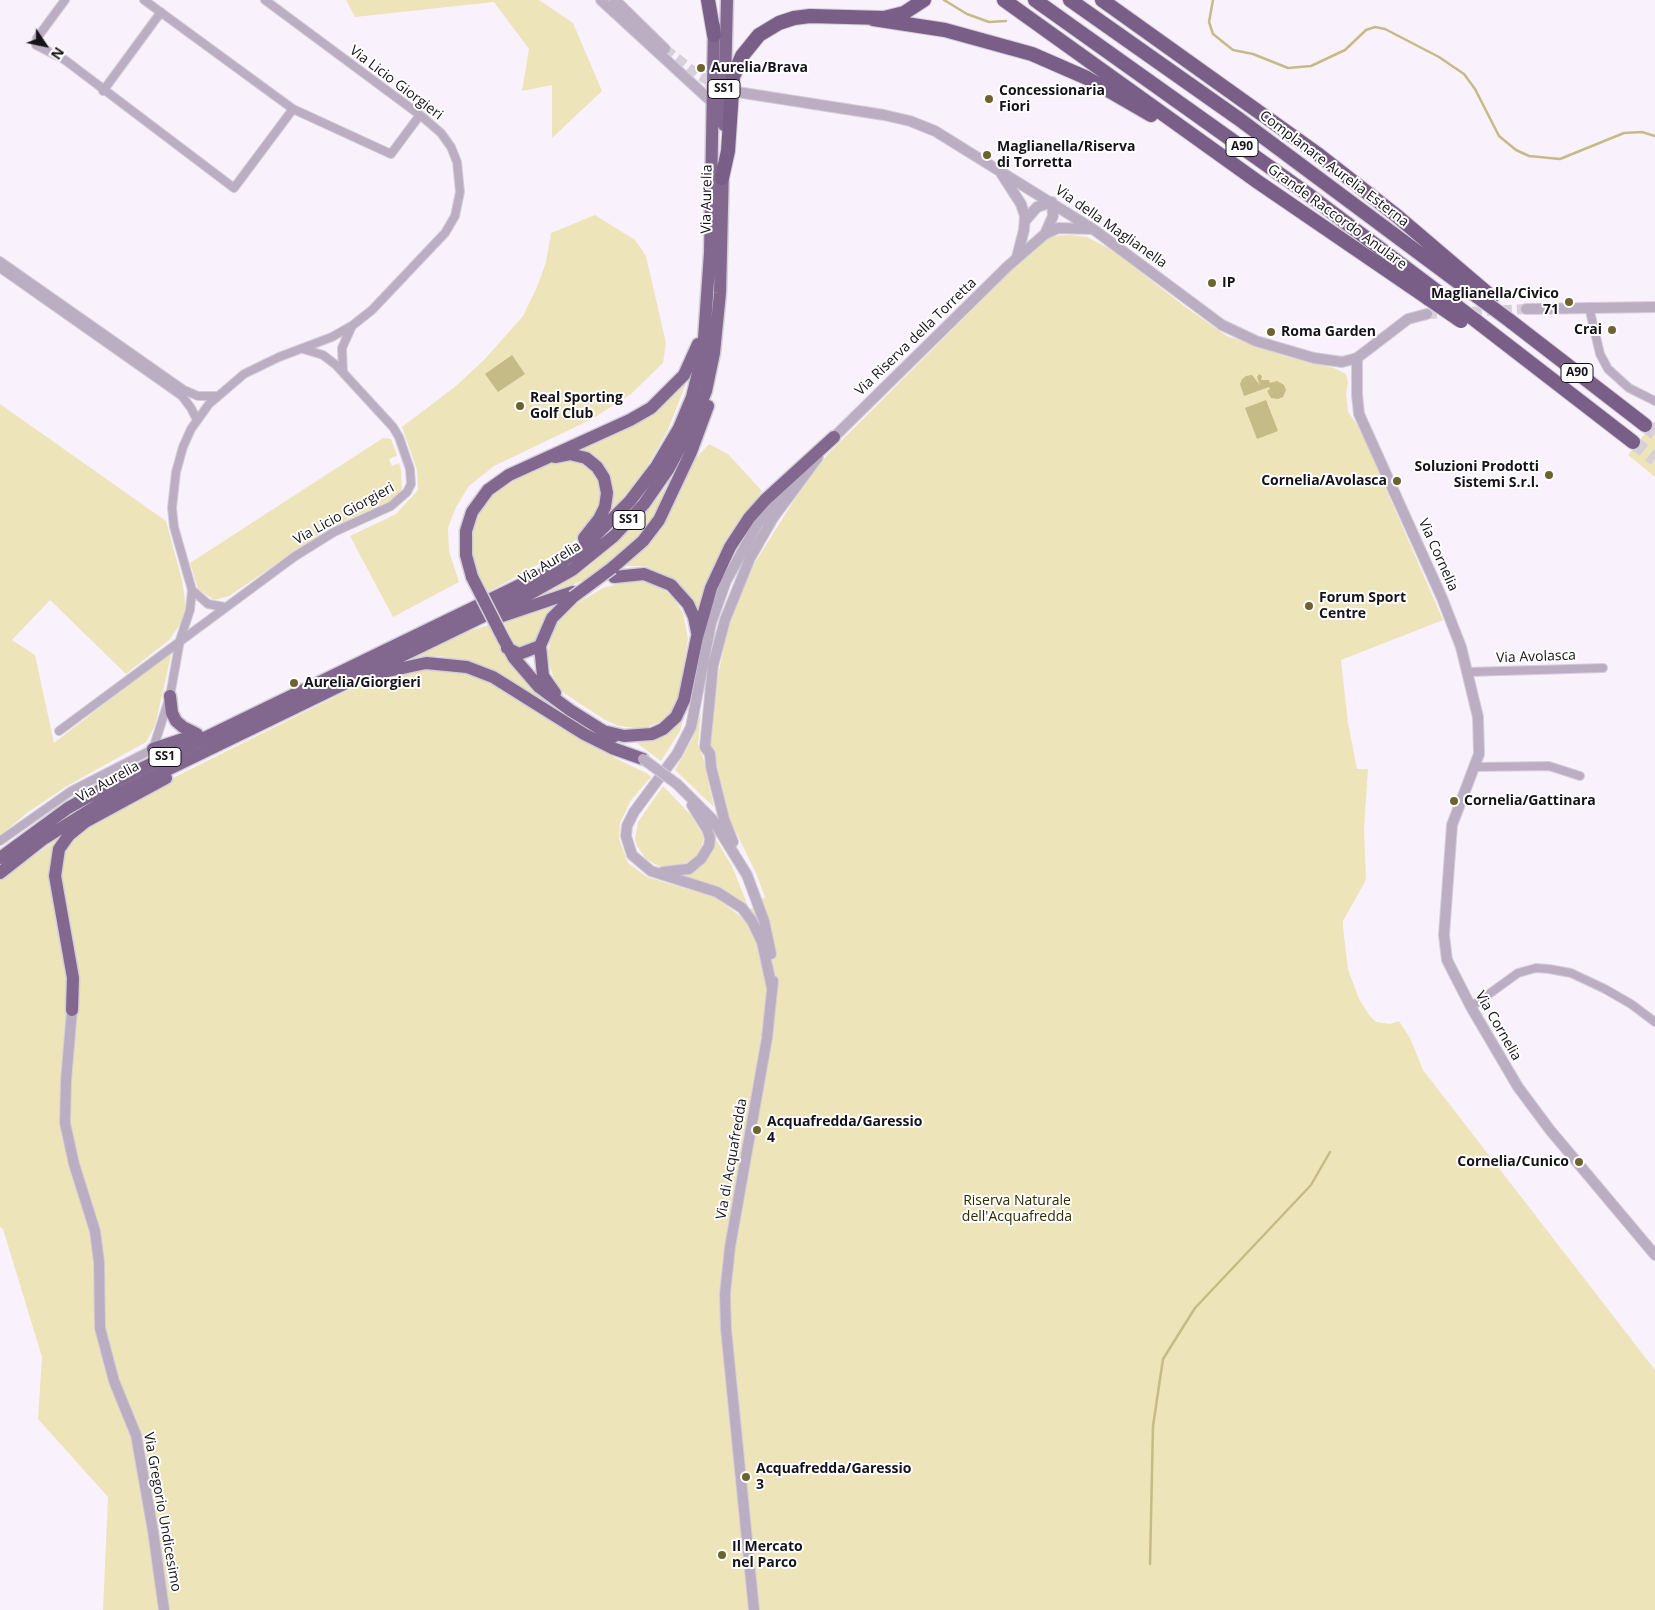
<!DOCTYPE html>
<html>
<head>
<meta charset="utf-8">
<style>
	body { margin:0 }
	#map { position:relative; width:1655px; height:1610px; overflow:hidden; background:#f9f2fd; font-family:"Open Sans",sans-serif }
	canvas { display:block }
	.north { position:absolute; left:20px; top:20px; width:50px; height:50px; -webkit-text-stroke:4px #fff; paint-order:stroke; rotate:124deg; font-size:14px; font-weight:700; line-height:20px; text-align:center; color:#161219 }
	.north::after { content:''; display:block; margin:auto; width:18px; height:22px; background:#161219; clip-path:polygon(50% 0,100% 100%,50% 72%,0 100%) }
</style>
</head>
<body>
<div id="map">
<canvas width="1655" height="1610"></canvas>
<div class="north">N</div>
</div>
<script>
const g = document.querySelector('canvas').getContext('2d');
g.lineJoin = 'round';
function fillPath(path, color) {
  g.fillStyle = color;
  g.fill(path, 'evenodd');
}
function shape(rows) {
  const path = new Path2D();
  for (const r of rows) {
    path.moveTo(r[0], r[1]);
    for (let i = 2; i < r.length; i += 2) path.lineTo(r[i], r[i + 1]);
  }
  return path;
}
function trace(path, color, width, dash) {
  g.strokeStyle = color;
  g.lineWidth = width;
  g.lineCap = dash ? 'butt' : 'round';
  g.setLineDash(dash || []);
  g.stroke(path);
}
function drawText(font, color, halo, rows, align = 'center') {
  g.font = font + ' "Open Sans",sans-serif';
  g.lineWidth = 4;
  g.setLineDash([]);
  g.textBaseline = 'middle';
  g.strokeStyle = halo;
  g.fillStyle = color;
  for (const [text, x, y, turn = 0] of rows) {
    g.save();
    g.translate(x, y);
    g.rotate((+turn || 0) * Math.PI / 180);
    g.textAlign = isNaN(turn) ? turn : align;
    if (halo) g.strokeText(text, 0, 0);
    g.fillText(text, 0, 0);
    g.restore();
  }
}
fillPath(shape([
	[346,0,539,0,573,23,602,91,552,138,552,85,522,91,529,49,494,2,355,17],
	[595,215,635,240,646,256,666,343,663,363,631,394,592,419,494,466,469,486,456,507,448,528,449,551,459,582,393,617,350,536,396,514,418,490,417,470,402,427,456,386,485,359,523,316,537,287,546,262,551,233],
	[1070,235,1087,237,1114,251,1184,306,1227,336,1285,356,1334,368,1346,374,1348,382,1346,394,1348,412,1360,429,1443,620,1341,660,1348,723,1357,769,1368,769,1364,829,1366,880,1343,921,1343,927,1348,969,1359,999,1369,1015,1376,1022,1390,1024,1399,1021,1410,1038,1423,1070,1655,1370,1655,1610,103,1610,108,1497,38,1419,42,1357,3,1229,0,1227,0,881,57,839,83,828,179,775,355,687,383,676,420,667,458,670,492,683,591,746,648,774,651,777,631,800,620,823,619,839,628,863,647,877,717,898,741,917,765,897,756,873,729,818,711,758,710,731,713,702,727,630,751,569,806,481,828,454,1038,244,1050,236],
	[687,381,667,432,642,475,609,514,614,493,610,475,603,465,582,448,630,427,648,416],
	[0,404,166,521,182,580,186,606,181,623,169,640,126,674,50,600,12,640,35,655,54,743,172,651,155,726,146,742,67,786,27,813,0,836],
	[1655,421,1655,477,1628,455],
	[383,438,391,439,397,456,389,459,392,466,399,463,401,470,402,489,396,498,325,531,229,596,214,600,198,589,190,563],
	[709,444,728,454,762,491,739,522,707,583,698,611,689,596,672,578,645,566,621,566,692,463],
	[576,458,598,474,602,505,584,532,576,540,548,559,488,592,479,577,472,552,473,528,486,502,493,494,525,474,557,460],
	[675,475,653,521,639,539,592,577,541,597,587,568,618,541,640,520],
	[635,580,657,585,673,597,683,613,688,639,680,692,675,704,669,715,659,722,647,727,635,728,619,726,605,720,564,693,555,682,547,657,552,633,561,618,571,607,603,588],
	[557,604,543,623,535,642,516,648,504,622],
	[488,625,508,660,523,679,561,714,488,667,441,656,411,658,463,633],
	[686,710,680,731,661,761,634,741,654,739],
	[701,713,698,745,703,757,714,807,675,770,691,741],
	[663,786,692,816,704,837,701,848,696,856,689,862,676,866,660,867,646,859,637,846,635,839,638,822],
	[715,838,732,866,748,906,722,889,686,878,685,875,707,860,715,846]
]), '#ede4b9');
fillPath(shape([
	[512,355,525,374,498,392,485,374],
	[1259,374,1262,376,1261,380,1269,380,1270,383,1277,381,1284,385,1286,390,1283,397,1278,399,1271,398,1267,391,1270,389,1269,387,1244,396,1240,384,1242,379,1246,376,1252,375,1260,385,1257,377],
	[1266,400,1278,431,1257,439,1245,408]
]), '#c5bb87');
trace(shape([
	[944,0,967,14,989,22,1006,21],
	[1213,0,1209,22,1213,34,1233,50,1253,54,1288,68,1311,66,1345,50,1366,30,1375,27,1385,29,1439,57,1464,74,1475,89,1499,136,1516,150,1529,156,1560,159,1624,133,1642,132,1655,136],
	[1150,1564,1153,1426,1163,1359,1195,1308,1311,1185,1330,1152]
]), '#c5bb87', 2.5);
trace(shape([
	[665,49,698,75,717,85],
	[1427,314,1526,309]
]), '#d7d0db', 10, [10, 5]);
trace(shape([
	[1645,425,1655,433],
	[1633,442,1655,459]
]), '#d7d0db', 14, [14, 7]);
const minor = shape([
	[65,0,37,38,36,45,65,60,234,188,293,109],
	[144,0,293,109,391,154,420,115],
	[103,91,161,12],
	[0,261,184,390,198,396,217,396],
	[0,268,182,396,191,408,197,420],
	[1589,307,1600,354,1608,369,1629,388,1655,401],
	[343,372,342,348,352,326],
	[225,607,208,604,192,590,174,527,172,508,176,472,183,447,191,429,209,404,244,374,279,357,332,337,353,325,372,310,445,233,455,216,460,192,457,162,451,147,441,133,420,115,265,0],
	[1469,672,1603,668],
	[59,731,294,557,334,532,391,506,407,492,411,484,410,469,399,437,393,427,336,365,323,355,303,349],
	[1475,767,1549,766,1580,776],
	[0,841,71,791,153,749,170,696,180,640,190,610,192,590],
	[1471,1007,1518,973,1536,968,1549,969,1571,973,1605,989,1631,1004,1655,1022]
]);
const tertiary = shape([
	[601,0,713,103],
	[615,0,665,49],
	[737,92,884,115,910,121,935,131,1093,229,1222,325,1256,341,1314,358,1342,362,1357,358,1408,319,1427,314],
	[1001,173,1021,204,1025,216,1024,230,1017,257],
	[1025,221,1037,207,1052,202],
	[1045,234,1053,216,1052,202],
	[1526,309,1655,307],
	[1357,358,1357,395,1359,414,1442,598,1461,647,1478,717,1479,754,1452,825,1444,935,1447,960,1471,1007,1518,1087,1550,1130,1655,1255],
	[830,441,1008,266,1045,234,1058,228,1093,229],
	[677,784,713,820,747,875,764,921,771,954],
	[733,842,724,819,711,767,710,754,705,747,713,665,725,620,750,558,773,518,818,457],
	[663,872,689,869,701,859,709,846,710,838,707,829,692,805],
	[772,988,762,942,752,921,742,908,717,892,651,871,632,855,626,836,627,826,634,812,677,754,691,727,711,623,726,581,758,523,793,481],
	[72,1010,66,1081,65,1123,74,1164,95,1231,99,1262,100,1328,114,1381,136,1435,153,1531,164,1610],
	[754,1610,726,1329,725,1294,730,1247,767,1038,773,981]
]);
const trunk = shape([
	[724,125,727,0],
	[555,457,570,454,586,458,597,467,604,478,607,493,605,507,599,519,584,538],
	[612,568,643,541,659,520,691,452,708,406],
	[472,577,466,555,466,531,472,512,488,490,509,475,630,420,651,408,684,375,698,344],
	[614,577,644,574,671,585,688,604,694,617,697,632],
	[493,619,573,592],
	[503,638,514,658,539,687,570,710,613,737],
	[507,648,519,654,540,646],
	[379,673,426,663,467,667,493,677,584,734,612,748,643,759],
	[555,693,543,676,540,646,552,618,573,597],
	[170,696,172,713,176,721,183,727,197,734],
	[607,732,624,736,652,734,663,729,676,717,684,700,697,637,711,588,730,547,749,518,765,500,834,437],
	[153,749,195,735],
	[0,858,68,808,120,779,553,569,590,541,630,501,656,467,679,428,692,397,703,353,710,253,714,26],
	[0,873,42,840,109,798,533,592,572,570,614,536,644,504,669,468,693,423,706,391,714,353,720,293,723,167],
	[72,1010,73,978,55,876,59,849,69,835,85,822,166,778]
]);
const motorway = shape([
	[708,0,714,35],
	[1004,0,1258,182,1429,299],
	[1035,0,1309,195,1446,298],
	[1070,0,1239,119,1478,297],
	[1102,0,1319,155,1397,216,1492,297],
	[873,19,945,30,1032,54,1087,78,1151,115],
	[722,178,728,151,733,77,742,56,759,35,779,23,794,18,810,16,884,18,904,13,924,0],
	[1475,320,1633,442],
	[1509,320,1645,425]
]);
trace(minor, '#d5ced9', 10);
trace(tertiary, '#d5ced9', 12);
trace(trunk, '#d5ced9', 15);
trace(motorway, '#d5ced9', 16);
trace(minor, '#bbaec2', 8);
trace(tertiary, '#bbaec2', 10);
trace(trunk, '#82688f', 12);
trace(motorway, '#795e87', 14);
const tertiaryBridge = shape([
	[643,759,677,784]
]);
const trunkBridge = shape([
	[472,577,503,638],
	[573,597,612,568]
]);
const motorwayBridge = shape([
	[1478,297,1509,320],
	[1446,298,1475,320],
	[1429,299,1461,321]
]);
trace(tertiaryBridge, '#d5ced9', 12, []);
trace(trunkBridge, '#d5ced9', 15, []);
trace(motorwayBridge, '#d5ced9', 16, []);
trace(tertiaryBridge, '#bbaec2', 10);
trace(trunkBridge, '#82688f', 12);
trace(motorwayBridge, '#795e87', 14);
for (const [x, y, r, color] of [
	[701,68,5,"#6d632f"],
	[989,99,5,"#6d632f"],
	[987,155,5,"#6d632f"],
	[1212,283,5,"#6d632f"],
	[1569,302,5,"#6d632f"],
	[1612,330,5,"#6d632f"],
	[1271,332,5,"#6d632f"],
	[520,406,5,"#6d632f"],
	[1549,475,5,"#6d632f"],
	[1397,481,5,"#6d632f"],
	[1309,606,5,"#6d632f"],
	[294,683,5,"#6d632f"],
	[1454,801,5,"#6d632f"],
	[757,1130,5,"#6d632f"],
	[1579,1162,5,"#6d632f"],
	[746,1477,5,"#6d632f"],
	[722,1555,5,"#6d632f"]
]) {
  const dot = new Path2D();
  dot.arc(x, y, r, 0, 2 * Math.PI);
  g.fillStyle = color;
  g.fill(dot);
  trace(dot, '#fff', 2);
}
for (const [x, y, w] of [
	[724,89,32],
	[1242,147,32],
	[1577,373,32],
	[629,520,32],
	[165,757,32]
]) {
  const box = new Path2D();
  box.roundRect(x - w / 2, y - 9.5, w, 19, 4);
  g.fillStyle = '#fff';
  g.fill(box);
  trace(box, '#161219', 1);
}
drawText('bold 12px', '#161219', null, [
	["SS1",724,89],
	["A90",1242,147],
	["A90",1577,373],
	["SS1",629,520],
	["SS1",165,757]
]);
drawText('bold 14px', '#161219', '#fff', [
	["Aurelia/Brava",711,68],
	["Concessionaria",999,91],
	["Fiori",999,107],
	["Maglianella/Riserva",997,147],
	["di Torretta",997,163],
	["IP",1222,283],
	["Maglianella/Civico",1559,294,"right"],
	["71",1559,310,"right"],
	["Crai",1602,330,"right"],
	["Roma Garden",1281,332],
	["Real Sporting",530,398],
	["Golf Club",530,414],
	["Soluzioni Prodotti",1539,467,"right"],
	["Sistemi S.r.l.",1539,483,"right"],
	["Cornelia/Avolasca",1387,481,"right"],
	["Forum Sport",1319,598],
	["Centre",1319,614],
	["Aurelia/Giorgieri",304,683],
	["Cornelia/Gattinara",1464,801],
	["Acquafredda/Garessio",767,1122],
	["4",767,1138],
	["Cornelia/Cunico",1569,1162,"right"],
	["Acquafredda/Garessio",756,1469],
	["3",756,1485],
	["Il Mercato",732,1547],
	["nel Parco",732,1563]
], 'left');
drawText('14px', '#161219', '#fff', [
	["Via Licio Giorgieri",396,83,37],
	["Complanare Aurelia Esterna",1334,169,37],
	["Via Aurelia",707,199,-89],
	["Grande Raccordo Anulare",1337,217,36],
	["Via della Maglianella",1111,227,35],
	["Via Riserva della Torretta",916,337,-44],
	["Via Licio Giorgieri",344,514,-29],
	["Via Cornelia",1438,555,66],
	["Via Aurelia",550,563,-31],
	["Via Avolasca",1536,657,-2],
	["Via Aurelia",108,782,-29],
	["Via Cornelia",1498,1026,60],
	["Via di Acquafredda",732,1159,-80],
	["Via Gregorio Undicesimo",162,1512,80]
]);
drawText('14px', '#322a00', '#fff', [
	["Riserva Naturale",1017,1201],
	["dell'Acquafredda",1017,1217]
]);
</script>
</body>
</html>
